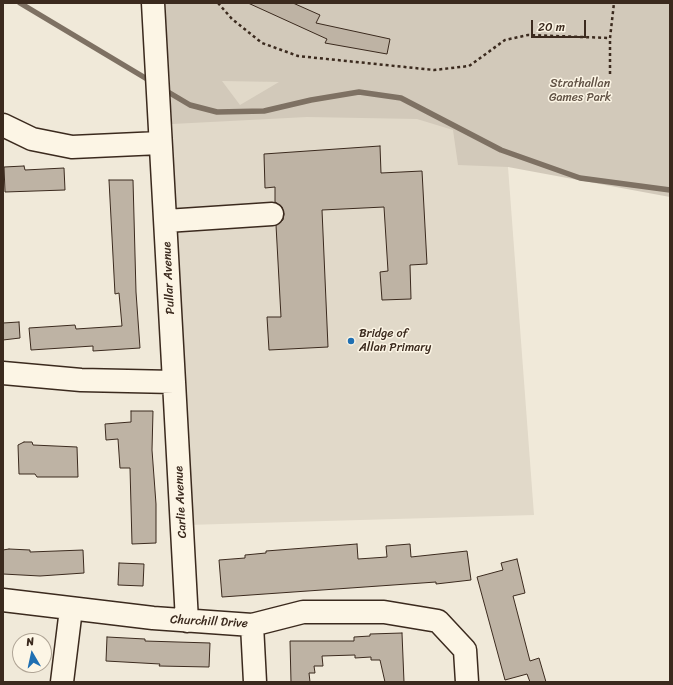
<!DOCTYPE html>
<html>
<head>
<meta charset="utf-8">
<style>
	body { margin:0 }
	#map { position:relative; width:673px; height:685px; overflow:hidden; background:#f0e9d9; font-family:Sriracha,sans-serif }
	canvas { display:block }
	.frame { position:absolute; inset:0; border:4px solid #3b2a1e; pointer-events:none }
	.north { position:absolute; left:12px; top:633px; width:40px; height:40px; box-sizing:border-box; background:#fcf5e5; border:1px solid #afa495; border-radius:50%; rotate:351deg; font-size:11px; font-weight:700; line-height:16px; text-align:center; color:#3b2a1e }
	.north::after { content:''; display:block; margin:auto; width:14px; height:18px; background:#1f6fb2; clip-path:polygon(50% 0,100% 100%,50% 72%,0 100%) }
	.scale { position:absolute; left:531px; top:20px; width:55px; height:18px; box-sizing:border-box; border:2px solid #3b2a1e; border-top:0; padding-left:5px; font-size:12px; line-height:14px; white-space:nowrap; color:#3b2a1e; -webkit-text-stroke:3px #fcf5e5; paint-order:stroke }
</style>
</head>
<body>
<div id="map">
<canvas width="673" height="685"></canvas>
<div class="frame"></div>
<div class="north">N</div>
<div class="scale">20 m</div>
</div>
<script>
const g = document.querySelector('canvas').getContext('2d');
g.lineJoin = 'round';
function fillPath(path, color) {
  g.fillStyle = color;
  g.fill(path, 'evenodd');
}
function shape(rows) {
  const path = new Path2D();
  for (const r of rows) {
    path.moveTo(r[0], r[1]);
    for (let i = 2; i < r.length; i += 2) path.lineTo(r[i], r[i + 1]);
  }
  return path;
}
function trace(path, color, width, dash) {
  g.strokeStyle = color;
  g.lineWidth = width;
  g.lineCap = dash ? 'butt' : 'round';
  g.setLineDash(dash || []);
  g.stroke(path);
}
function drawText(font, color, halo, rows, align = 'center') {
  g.font = font + ' Sriracha,sans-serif';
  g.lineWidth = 3;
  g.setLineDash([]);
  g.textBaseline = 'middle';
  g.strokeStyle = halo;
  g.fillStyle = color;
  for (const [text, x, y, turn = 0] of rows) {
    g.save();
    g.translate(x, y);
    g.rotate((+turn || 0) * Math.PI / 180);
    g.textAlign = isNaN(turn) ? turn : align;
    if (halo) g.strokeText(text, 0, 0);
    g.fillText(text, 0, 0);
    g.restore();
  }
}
fillPath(shape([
	[171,79,434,85,508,167,534,515,187,525]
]), '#e1d9c9');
fillPath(shape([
	[165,3,670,3,670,197,508,167,458,165,453,130,417,119,307,117,172,124],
	[222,81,279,82,240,105]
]), '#d2c9ba');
trace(shape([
	[20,3,152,82],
	[163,89,190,105,217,112,264,111,311,100,359,92,401,98,501,150,580,178,670,190]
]), '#7e7163', 5.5);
const building = shape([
	[248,3,293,3,320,15,316,23,390,39,387,54,325,43,327,39,248,3],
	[380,146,381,173,422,171,427,264,410,265,411,299,382,300,380,272,388,271,384,207,322,210,328,347,269,350,267,317,281,317,276,225,283,220,284,214,282,207,275,202,275,187,265,188,264,154,380,146],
	[24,166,25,170,64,168,65,190,5,192,4,167,24,166],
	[109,180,133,180,136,292,140,348,93,351,93,346,31,350,29,328,75,325,76,329,122,326,119,293,115,294,109,180],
	[19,322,20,338,3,340,3,323,19,322],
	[131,411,153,411,152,450,156,504,156,543,132,544,130,468,120,468,118,439,106,440,105,424,131,422,131,411],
	[24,442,32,442,33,445,77,447,78,477,37,477,35,474,19,474,18,445,24,442],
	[357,544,358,559,387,557,386,546,410,544,411,557,467,551,471,580,436,584,436,582,222,597,219,560,245,558,245,555,266,553,266,551,357,544],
	[9,549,30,550,30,552,83,550,84,573,40,576,3,574,3,550,9,549],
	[517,559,525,593,513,596,530,661,539,658,546,682,530,682,527,674,505,680,477,577,503,570,501,563,517,559],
	[119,563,144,564,143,586,118,585,119,563],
	[402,633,404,682,385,682,380,660,371,660,371,657,355,658,355,655,322,656,323,666,314,666,315,673,309,673,310,682,291,682,290,641,354,641,354,637,370,636,370,634,402,633],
	[107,637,145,639,145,641,210,643,209,667,159,666,160,664,106,661,107,637]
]);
fillPath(building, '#beb3a4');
trace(building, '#3b2a1e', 1);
const minor = shape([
	[3,125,32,139,72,147,160,143],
	[166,221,272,214],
	[3,373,81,380,174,382,153,3],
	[174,382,187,621],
	[3,600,153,618,252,625,303,612,384,612,438,621,465,650,467,682],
	[252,625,255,682],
	[62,682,71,609]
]);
trace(minor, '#3b2a1e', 25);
trace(shape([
	[218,3,232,19,262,43,298,56,434,70,469,66,505,40,528,35,610,38],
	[610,74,610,38,614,3]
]), '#3b2a1e', 2.5, [3, 3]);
trace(minor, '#fcf5e5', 22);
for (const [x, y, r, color] of [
	[351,341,4,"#1f6fb2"]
]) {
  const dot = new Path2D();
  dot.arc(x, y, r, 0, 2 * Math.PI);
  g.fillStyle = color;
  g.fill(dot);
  trace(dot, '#fcf5e5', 1.5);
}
drawText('12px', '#615245', '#fcf5e5', [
	["Strathallan",580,84],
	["Games Park",580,98]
]);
drawText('12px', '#3b2a1e', '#fcf5e5', [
	["Pullar Avenue",169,278,-93],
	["Carlie Avenue",181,502,-93],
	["Churchill Drive",209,622,3]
]);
drawText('12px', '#3b2a1e', '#fcf5e5', [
	["Bridge of",359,334],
	["Allan Primary",359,348]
], 'left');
</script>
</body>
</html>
